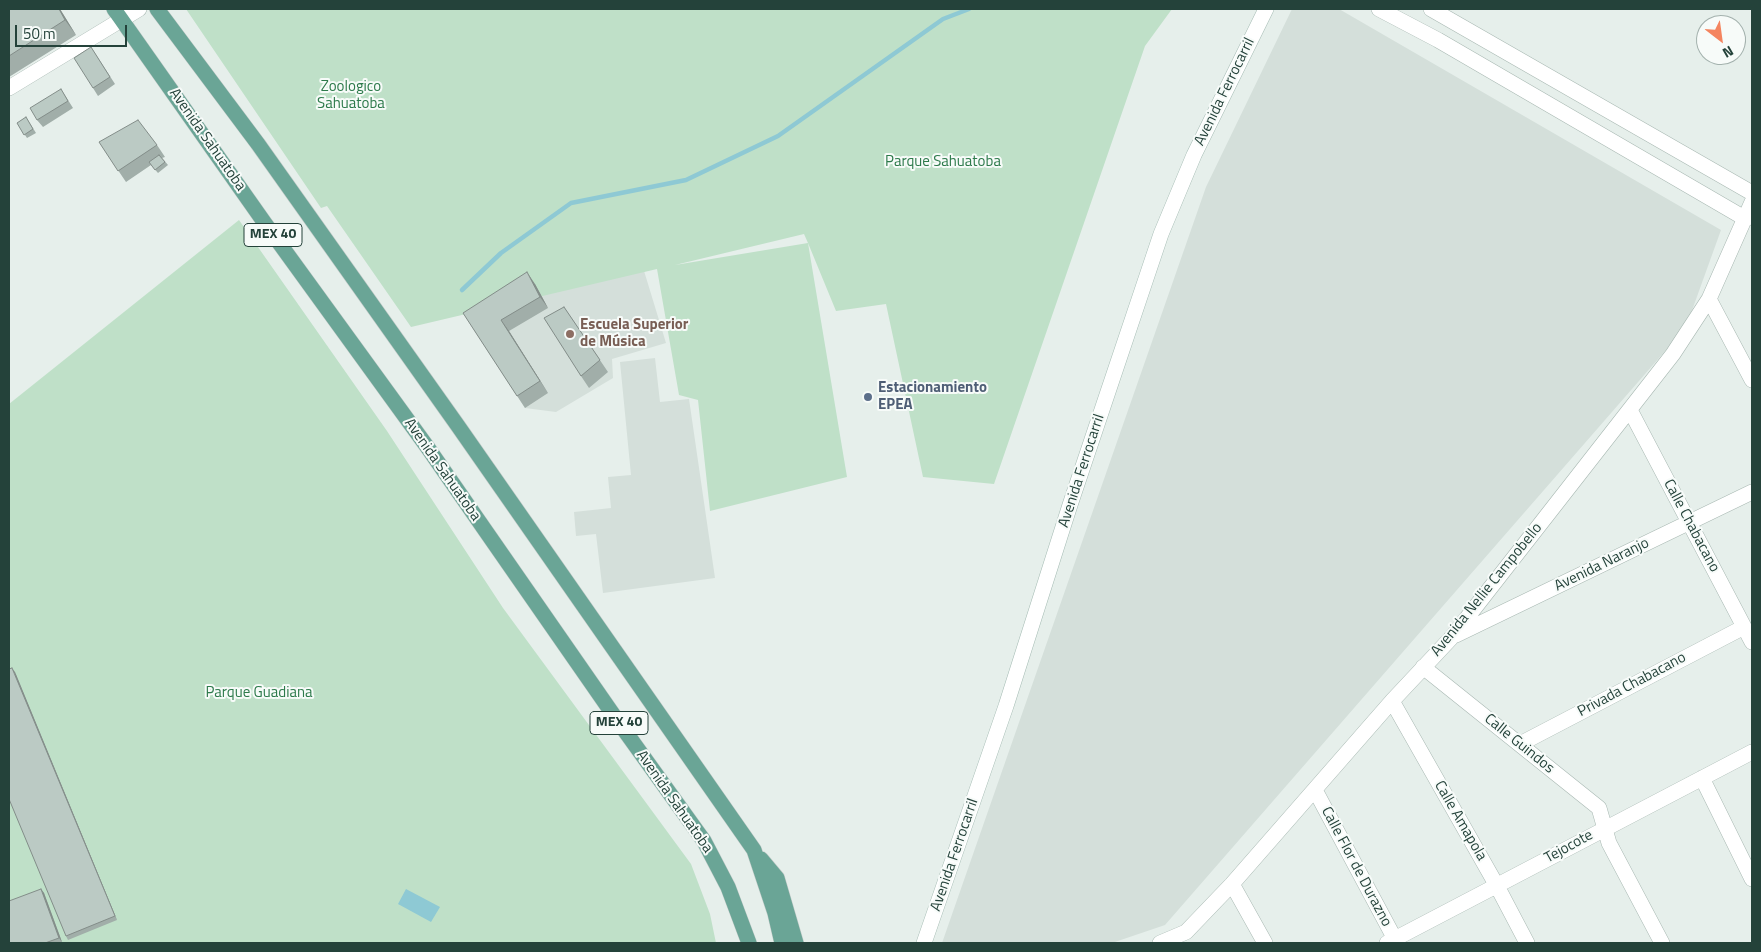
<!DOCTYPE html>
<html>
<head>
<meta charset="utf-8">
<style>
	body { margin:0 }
	#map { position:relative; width:1761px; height:952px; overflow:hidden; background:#e6efeb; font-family:"Titillium Web",sans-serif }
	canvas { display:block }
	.frame { position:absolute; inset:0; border:10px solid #24423a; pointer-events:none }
	.north { position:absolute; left:1696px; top:15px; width:50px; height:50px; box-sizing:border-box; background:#f7fbf9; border:1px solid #a3b1ad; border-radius:50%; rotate:150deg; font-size:14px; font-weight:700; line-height:20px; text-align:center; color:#24423a }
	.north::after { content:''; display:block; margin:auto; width:18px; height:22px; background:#f4845f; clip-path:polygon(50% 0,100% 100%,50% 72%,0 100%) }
	.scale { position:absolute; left:15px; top:25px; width:112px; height:22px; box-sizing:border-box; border:2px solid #24423a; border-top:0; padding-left:6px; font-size:15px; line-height:18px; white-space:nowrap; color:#24423a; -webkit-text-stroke:4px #f7fbf9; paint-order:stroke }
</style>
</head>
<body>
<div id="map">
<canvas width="1761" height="952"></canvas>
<div class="frame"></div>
<div class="north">N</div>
<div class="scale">50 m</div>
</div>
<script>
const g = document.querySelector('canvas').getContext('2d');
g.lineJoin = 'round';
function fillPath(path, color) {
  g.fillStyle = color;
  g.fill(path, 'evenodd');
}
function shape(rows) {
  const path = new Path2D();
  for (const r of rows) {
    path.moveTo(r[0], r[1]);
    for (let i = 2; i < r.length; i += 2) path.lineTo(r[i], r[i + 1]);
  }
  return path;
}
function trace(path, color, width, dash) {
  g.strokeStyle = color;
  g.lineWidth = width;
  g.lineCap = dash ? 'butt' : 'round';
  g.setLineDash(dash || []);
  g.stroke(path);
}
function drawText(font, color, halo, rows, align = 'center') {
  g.font = font + ' "Titillium Web",sans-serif';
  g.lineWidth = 4;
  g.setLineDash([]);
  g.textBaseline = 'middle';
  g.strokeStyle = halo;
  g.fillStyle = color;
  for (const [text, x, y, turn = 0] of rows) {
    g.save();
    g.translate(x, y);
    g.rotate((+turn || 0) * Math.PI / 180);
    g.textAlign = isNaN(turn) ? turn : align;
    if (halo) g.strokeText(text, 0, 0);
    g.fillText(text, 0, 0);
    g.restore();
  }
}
fillPath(shape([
	[1292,9,1339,9,1721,230,1686,327,1165,925,1112,943,942,943,1206,187],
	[641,261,666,343,612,359,613,378,556,412,525,408,471,324,535,284],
	[655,358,660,402,689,399,715,578,603,593,596,534,576,536,574,512,611,508,608,477,631,475,620,362]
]), '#d4dfda');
fillPath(shape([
	[186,9,1172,9,1145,46,994,484,923,477,886,304,836,311,808,243,847,477,710,511,698,400,679,395,657,269,411,327,327,206,321,208],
	[804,234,808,243,675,265],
	[239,220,387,431,503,608,691,864,710,914,716,943,9,943,9,404]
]), '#bfe0c8');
fillPath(shape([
	[406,889,440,907,431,922,398,904]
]), '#8ec9d4');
trace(shape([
	[462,290,501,253,571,203,686,180,778,136,943,19,969,9]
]), '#8ec9d4', 4.5);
const street = shape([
	[1379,9,1438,40,1746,219],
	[1431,9,1752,193],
	[9,88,139,9],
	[1709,299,1752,380],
	[1630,410,1752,642],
	[1456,635,1752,492],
	[1423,667,1599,808,1609,843,1662,943],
	[1392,701,1497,886,1527,943],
	[1520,744,1744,627],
	[1702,778,1752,879],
	[1315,790,1397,943],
	[1232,884,1265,943],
	[1160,943,1186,932,1232,884,1392,701,1452,637,1673,354,1709,299,1752,202],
	[1387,943,1752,752]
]);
const secondary = shape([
	[924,943,1006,706,1070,505,1161,234,1194,155,1266,9]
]);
const primary = shape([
	[114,9,264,222,428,448,617,720,704,841,728,887,749,943],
	[157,9,258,144,458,426,754,850,775,913,782,943],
	[761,859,777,878,796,943]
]);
trace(street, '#a8b8b2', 16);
trace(secondary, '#a4bbb3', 16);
trace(primary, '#c2cac8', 16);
trace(street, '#fff', 15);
trace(secondary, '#fff', 15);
trace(primary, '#6aa596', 15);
fillPath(shape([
	[9,9,60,9,76,35,9,77],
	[91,47,115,84,98,96,93,88],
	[61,89,73,108,43,127,37,120],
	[26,117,36,133,27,138,17,123],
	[99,142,157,145,165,157,162,158,168,165,158,173,151,165,126,182],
	[535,284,548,308,509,331,548,393,525,408,463,313],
	[564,307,608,372,589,388,581,376],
	[15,672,117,920,68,940,66,936],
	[41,889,44,893,62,942,58,943,9,943]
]), '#a1aea9');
fillPath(shape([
	[59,9,60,9,76,35,65,20],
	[527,272,535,284,548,308,540,297],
	[501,320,509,331,548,393,540,381],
	[12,668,15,672,117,920,115,916],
	[41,889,44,893,62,942,59,938]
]), '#838d89');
const building = shape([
	[9,9,59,9,65,20,9,56,9,9],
	[91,47,110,77,93,88,74,58,91,47],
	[61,89,68,101,37,120,30,108,61,89],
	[26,117,33,129,24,135,17,123,26,117],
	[138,120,157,145,118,171,99,142,138,120],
	[159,155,165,162,155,170,149,162,159,155],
	[527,272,540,297,501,320,540,381,517,396,463,313,527,272],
	[564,307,600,360,581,376,544,318,564,307],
	[12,668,115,916,66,936,9,799,9,669,12,668],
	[41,889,59,938,45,943,9,943,9,901,41,889]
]);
fillPath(building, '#bbcac4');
trace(building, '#838d89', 1);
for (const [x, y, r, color] of [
	[570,334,5,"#8d6e63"],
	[868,397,5,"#5c6f8a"]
]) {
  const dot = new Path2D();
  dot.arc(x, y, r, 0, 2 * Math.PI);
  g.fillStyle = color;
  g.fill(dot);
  trace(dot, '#f7fbf9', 2);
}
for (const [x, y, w] of [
	[273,235,58],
	[619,723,58]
]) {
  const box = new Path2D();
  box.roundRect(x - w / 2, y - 11.5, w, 23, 4);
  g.fillStyle = '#f7fbf9';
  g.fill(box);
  trace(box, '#24423a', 1);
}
drawText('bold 14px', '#24423a', null, [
	["MEX 40",273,235],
	["MEX 40",619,723]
]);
drawText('15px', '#2d7a4b', '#f7fbf9', [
	["Zoologico",351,87],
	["Sahuatoba",351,104],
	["Parque Sahuatoba",943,162],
	["Parque Guadiana",259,693]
]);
drawText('15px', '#24423a', '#f7fbf9', [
	["Avenida Ferrocarril",1225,92,-64],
	["Avenida Sahuatoba",207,140,55],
	["Avenida Sahuatoba",442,470,55],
	["Avenida Ferrocarril",1082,471,-72],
	["Calle Chabacano",1691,526,62],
	["Avenida Naranjo",1602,565,-26],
	["Avenida Nellie Campobello",1487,590,-51],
	["Privada Chabacano",1632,685,-28],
	["Calle Guindos",1519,744,39],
	["Avenida Sahuatoba",674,802,55],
	["Calle Amapola",1460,821,60],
	["Tejocote",1569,847,-29],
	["Avenida Ferrocarril",955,855,-71],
	["Calle Flor de Durazno",1356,867,62]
]);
drawText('bold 15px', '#785e54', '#f7fbf9', [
	["Escuela Superior",580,325],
	["de Música",580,342]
], 'left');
drawText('bold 15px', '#4e5e75', '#f7fbf9', [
	["Estacionamiento",878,388],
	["EPEA",878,405]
], 'left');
</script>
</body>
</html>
